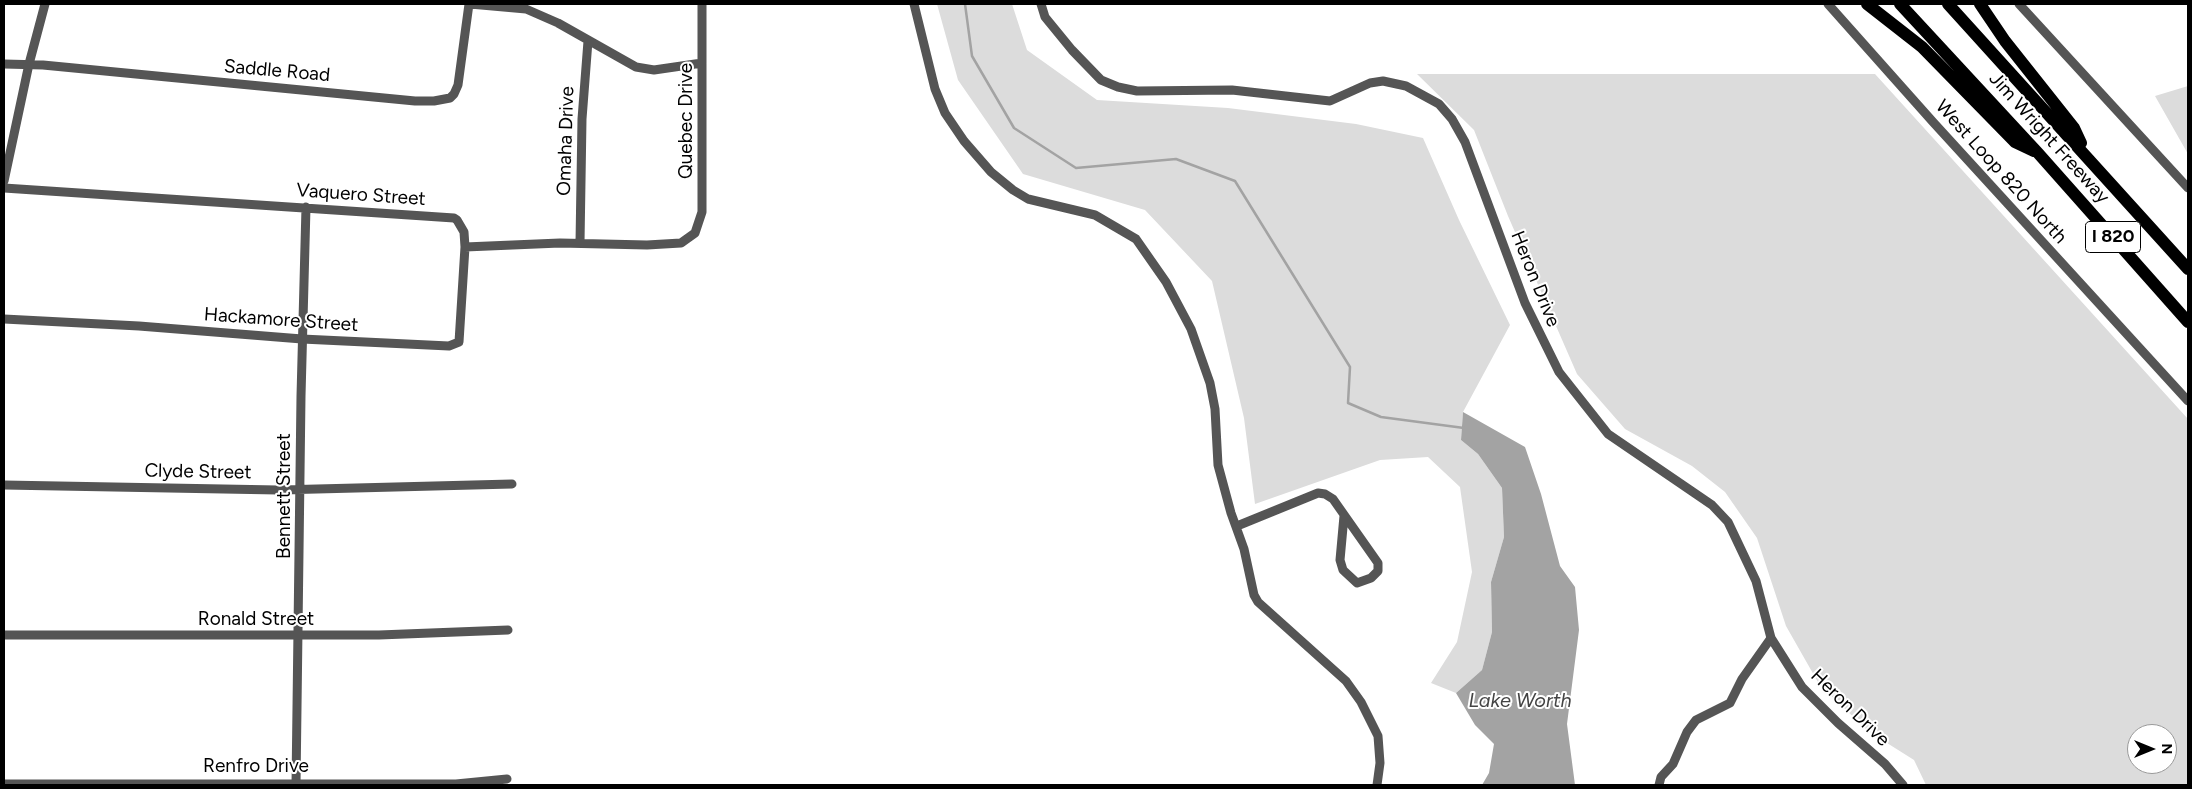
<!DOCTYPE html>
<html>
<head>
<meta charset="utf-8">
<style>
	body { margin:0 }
	#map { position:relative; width:2192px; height:789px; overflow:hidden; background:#fff; font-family:Figtree,sans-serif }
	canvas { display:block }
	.frame { position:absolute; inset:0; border:5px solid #000; pointer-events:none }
	.north { position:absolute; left:2127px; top:724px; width:50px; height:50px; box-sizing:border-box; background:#fff; border:1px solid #999; border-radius:50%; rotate:90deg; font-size:14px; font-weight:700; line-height:20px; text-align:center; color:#000 }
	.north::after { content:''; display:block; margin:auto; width:18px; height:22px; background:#000; clip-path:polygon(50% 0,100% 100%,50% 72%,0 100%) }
</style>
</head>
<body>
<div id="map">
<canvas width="2192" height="789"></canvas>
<div class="frame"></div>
<div class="north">N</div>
</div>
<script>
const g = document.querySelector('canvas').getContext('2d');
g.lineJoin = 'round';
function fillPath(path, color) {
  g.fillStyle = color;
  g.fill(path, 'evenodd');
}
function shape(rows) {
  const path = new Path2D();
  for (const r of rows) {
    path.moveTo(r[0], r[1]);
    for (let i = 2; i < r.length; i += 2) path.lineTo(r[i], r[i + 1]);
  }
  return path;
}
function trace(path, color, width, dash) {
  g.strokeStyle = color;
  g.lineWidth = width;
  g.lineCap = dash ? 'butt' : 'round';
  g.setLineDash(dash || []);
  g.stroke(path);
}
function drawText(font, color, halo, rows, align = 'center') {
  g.font = font + ' Figtree,sans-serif';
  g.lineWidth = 4;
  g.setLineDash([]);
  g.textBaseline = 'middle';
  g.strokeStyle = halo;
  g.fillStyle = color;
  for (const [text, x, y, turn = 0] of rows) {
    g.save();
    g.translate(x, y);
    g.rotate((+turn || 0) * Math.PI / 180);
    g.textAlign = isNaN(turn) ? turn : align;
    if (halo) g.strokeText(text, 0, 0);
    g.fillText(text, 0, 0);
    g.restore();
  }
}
fillPath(shape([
	[937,4,1012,4,1027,50,1097,100,1228,108,1356,124,1423,138,1459,220,1510,325,1463,412,1461,440,1478,454,1502,488,1504,537,1491,582,1492,632,1482,670,1456,693,1431,683,1457,642,1472,572,1460,487,1428,457,1380,460,1255,504,1244,418,1212,281,1145,210,1023,174,958,80],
	[1417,74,1875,74,2188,419,2188,785,1926,785,1914,760,1868,731,1819,684,1786,626,1757,538,1725,492,1692,466,1625,429,1577,374,1508,216,1474,130],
	[2137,734,2167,734,2167,764,2137,764],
	[2188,86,2188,154,2155,96]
]), '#dcdcdc');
fillPath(shape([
	[1463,412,1525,447,1541,494,1560,566,1575,587,1579,630,1567,724,1575,785,1482,785,1489,773,1494,744,1475,725,1456,693,1482,670,1492,632,1491,582,1504,537,1502,488,1478,454,1461,440]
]), '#a3a3a3');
trace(shape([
	[965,4,972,56,1014,128,1076,168,1176,159,1235,181,1350,367,1348,403,1381,417,1464,428]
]), '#a3a3a3', 2.5);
trace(shape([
	[470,4,526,9,558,23,636,67,654,70,702,63],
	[914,4,935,89,945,113,964,141,991,172,1013,190,1028,199,1095,215,1136,239,1166,282,1191,329,1210,383,1215,409,1218,465,1231,513,1244,549,1254,595,1258,602,1346,681,1361,702,1378,736,1380,763,1377,785],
	[1041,4,1045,17,1072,50,1101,80,1118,87,1137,91,1232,90,1330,101,1370,83,1383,81,1406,86,1439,104,1452,119,1465,142,1525,303,1559,372,1608,434,1712,505,1728,522,1756,581,1771,638,1802,687,1838,723,1885,764,1903,785],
	[1828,4,1933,122,2188,401],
	[2019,4,2188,188],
	[4,64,43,65,415,101,434,101,450,98,454,94,458,85,469,4],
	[4,181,29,64,45,4],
	[4,188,454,218,457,220,464,232,465,247,459,342,449,346,302,339,139,326,4,319],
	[580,243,582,119,588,41],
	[465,247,560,243,647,245,681,243,695,233,702,212,702,4],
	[4,485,278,490,512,484],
	[1237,526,1318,493,1325,494,1333,499,1378,563,1378,571,1371,578,1357,583,1343,570,1340,560,1344,516],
	[4,635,379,635,508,630],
	[4,784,456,784,507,779],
	[296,785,301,396,306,207],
	[1659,785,1661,777,1673,764,1687,732,1696,720,1730,703,1742,679,1771,638]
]), '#555', 9);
trace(shape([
	[1867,4,1922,47,2015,142,2034,151],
	[1900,4,2038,153,2188,322],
	[1948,4,2188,269],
	[1980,4,2005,41,2074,128,2081,143]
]), '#000', 12);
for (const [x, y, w] of [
	[2113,237,55]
]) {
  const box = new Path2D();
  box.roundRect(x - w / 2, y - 15.5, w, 31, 4);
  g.fillStyle = '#fff';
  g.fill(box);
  trace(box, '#000', 1);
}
drawText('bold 18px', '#000', null, [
	["I 820",2113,237]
]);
drawText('19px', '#000', '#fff', [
	["Saddle Road",277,71,5],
	["Quebec Drive",686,121,-90],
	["Jim Wright Freeway",2049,138,48],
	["Omaha Drive",566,141,-88],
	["West Loop 820 North",2001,172,48],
	["Vaquero Street",361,195,4],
	["Heron Drive",1535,279,68],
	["Hackamore Street",281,320,4],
	["Clyde Street",198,472,1],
	["Bennett Street",284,496,-90],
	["Ronald Street",256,619],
	["Heron Drive",1850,708,44],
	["Renfro Drive",256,766]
]);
drawText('italic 20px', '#444', '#fff', [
	["Lake Worth",1520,701]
]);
</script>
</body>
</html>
